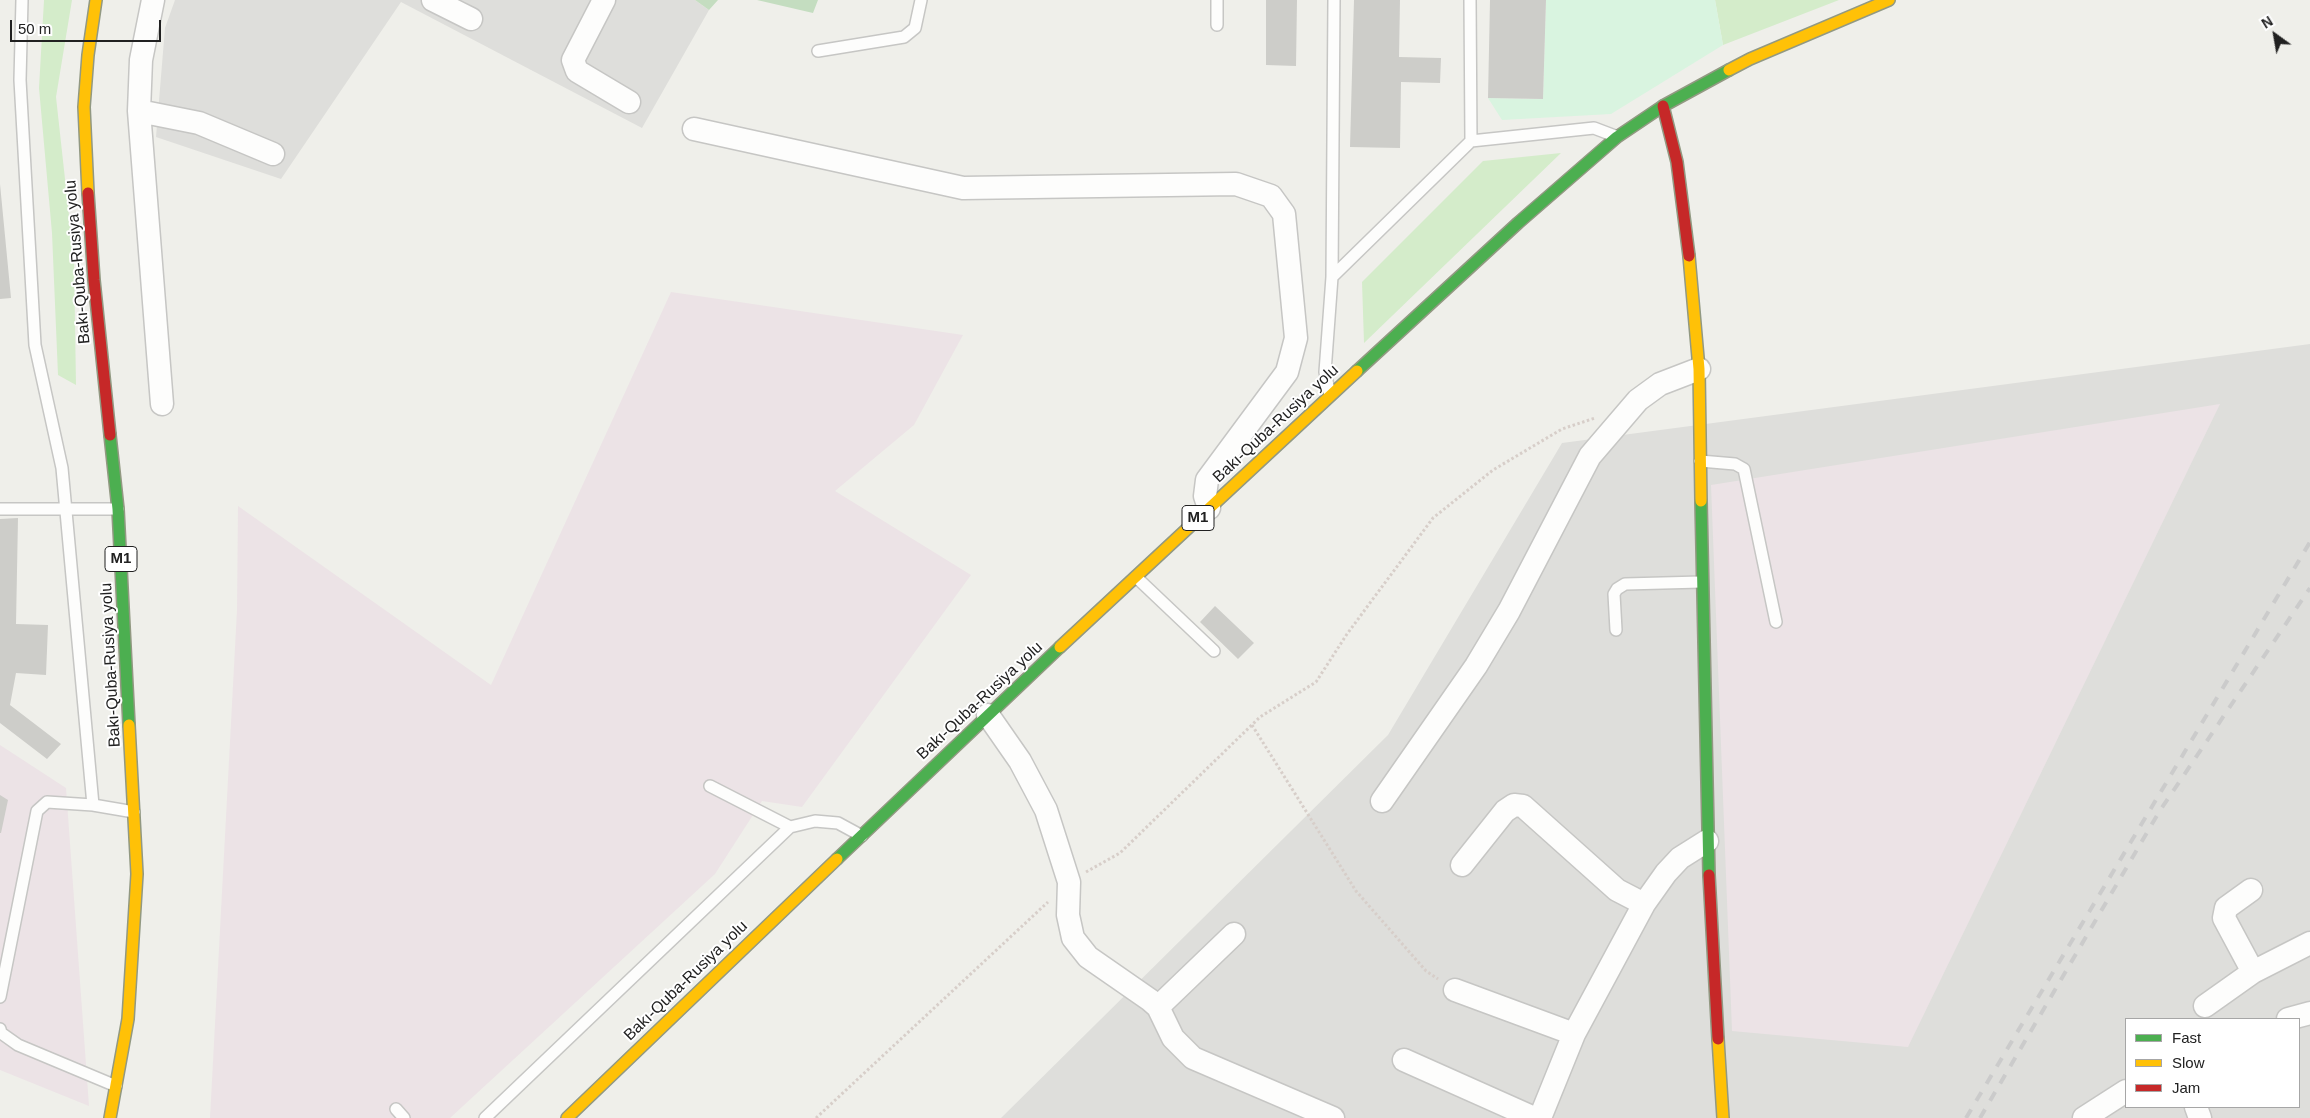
<!DOCTYPE html>
<html>
<head>
<meta charset="utf-8">
<style>
	body { margin:0 }
	#map { position:relative; width:2310px; height:1118px; overflow:hidden; background:#efefea; font-family:Helvetica,sans-serif }
	canvas { display:block }
	.legend { position:absolute; left:2125px; top:1018px; width:175px; height:90px; box-sizing:border-box; background:#fff; border:1px solid #a6a6a6; margin:0; padding:6px 9px; list-style:none; font-size:15px; color:#212121 }
	.legend li { display:flex; align-items:center; gap:10px; height:25px }
	.legend b { width:25px; border:1px solid #a6a6a6 }
	.north { position:absolute; left:2250px; top:10px; width:50px; height:50px; -webkit-text-stroke:4px #fff; paint-order:stroke; rotate:328deg; font-size:14px; font-weight:700; line-height:20px; text-align:center; color:#212121 }
	.north::after { content:''; display:block; margin:auto; width:18px; height:22px; background:#212121; clip-path:polygon(50% 0,100% 100%,50% 72%,0 100%) }
	.scale { position:absolute; left:10px; top:20px; width:151px; height:22px; box-sizing:border-box; border:2px solid #212121; border-top:0; padding-left:6px; font-size:15px; line-height:18px; white-space:nowrap; color:#212121; -webkit-text-stroke:4px #fff; paint-order:stroke }
</style>
</head>
<body>
<div id="map">
<canvas width="2310" height="1118"></canvas>
<ul class="legend">
<li><b style="height:6px;background:#4caf50"></b>Fast</li>
<li><b style="height:6px;background:#ffc107"></b>Slow</li>
<li><b style="height:6px;background:#c62828"></b>Jam</li>
</ul>
<div class="north">N</div>
<div class="scale">50 m</div>
</div>
<script>
const g = document.querySelector('canvas').getContext('2d');
g.lineJoin = 'round';
function fillPath(path, color) {
  g.fillStyle = color;
  g.fill(path, 'evenodd');
}
function shape(rows) {
  const path = new Path2D();
  for (const r of rows) {
    path.moveTo(r[0], r[1]);
    for (let i = 2; i < r.length; i += 2) path.lineTo(r[i], r[i + 1]);
  }
  return path;
}
function trace(path, color, width, dash) {
  g.strokeStyle = color;
  g.lineWidth = width;
  g.lineCap = dash ? 'butt' : 'round';
  g.setLineDash(dash || []);
  g.stroke(path);
}
function drawText(font, color, halo, rows, align = 'center') {
  g.font = font + ' Helvetica,sans-serif';
  g.lineWidth = 4;
  g.setLineDash([]);
  g.textBaseline = 'middle';
  g.strokeStyle = halo;
  g.fillStyle = color;
  for (const [text, x, y, turn = 0] of rows) {
    g.save();
    g.translate(x, y);
    g.rotate((+turn || 0) * Math.PI / 180);
    g.textAlign = isNaN(turn) ? turn : align;
    if (halo) g.strokeText(text, 0, 0);
    g.fillText(text, 0, 0);
    g.restore();
  }
}
fillPath(shape([
	[175,0,695,0,709,10,642,128,401,2,281,179,156,137,165,28],
	[2310,344,2310,1118,1001,1118,1388,735,1562,443],
	[2126,1019,2299,1019,2299,1107,2126,1107]
]), '#dededb');
fillPath(shape([
	[671,292,963,335,914,425,835,491,971,575,802,807,762,801,715,874,450,1118,210,1118,237,610,238,506,491,685],
	[2220,404,1908,1047,1732,1031,1711,485],
	[0,745,66,788,89,1106,0,1070]
]), '#ece3e6');
fillPath(shape([
	[44,0,72,0,56,97,74,261,76,385,58,375,52,233,39,88],
	[1715,0,1839,0,1723,45],
	[1561,153,1364,343,1362,282,1483,161]
]), '#d4ecca');
fillPath(shape([
	[695,0,718,0,709,10],
	[757,0,818,0,813,13]
]), '#c4ddc0');
fillPath(shape([
	[1546,0,1715,0,1723,45,1611,114,1502,120,1488,98,1543,99]
]), '#d9f4e0');
fillPath(shape([
	[1266,0,1297,0,1296,66,1266,65],
	[1354,0,1400,0,1399,57,1441,58,1440,83,1401,82,1400,148,1350,147],
	[1490,0,1546,0,1543,99,1488,98],
	[0,184,11,298,0,299],
	[18,518,16,624,48,625,46,675,16,673,10,705,61,744,47,759,0,723,0,519],
	[1215,606,1254,643,1238,659,1200,622],
	[0,795,8,800,1,833,0,833]
]), '#cdcdc9');
const lane = shape([
	[22,0,20,80,35,345,62,468,93,805],
	[1470,0,1471,141],
	[1217,25,1217,0],
	[818,51,904,37,915,28,921,0],
	[1332,277,1471,141,1594,128,1615,136],
	[1330,395,1325,372,1332,277,1334,0],
	[1700,461,1735,464,1744,469,1776,622],
	[0,509,118,509],
	[1136,577,1214,651],
	[1616,630,1614,594,1617,589,1625,584,1701,582],
	[710,786,790,827],
	[0,997,37,811,47,802,93,805,134,812],
	[0,1029,1,1033,18,1045,116,1086],
	[396,1109,404,1118],
	[485,1118,790,827,815,821,838,823,862,836]
]);
const street = shape([
	[153,0,141,60,139,111,162,404],
	[433,0,471,19],
	[604,0,573,60,577,71,629,102],
	[139,111,199,123,273,154],
	[694,129,963,188,1236,184,1271,196,1284,214,1296,338,1287,372,1207,480,1205,496,1209,508],
	[988,715,1020,761,1046,810,1069,882,1068,915,1073,938,1088,957,1150,1000,1158,1007,1173,1038,1193,1058,1333,1118],
	[1382,801,1476,666,1509,611,1590,456,1638,400,1660,384,1699,369],
	[1462,865,1505,811,1514,805,1523,806,1617,890,1644,904],
	[2251,890,2226,908,2224,918,2253,972],
	[1455,990,1574,1034],
	[2205,1006,2253,972,2310,943],
	[1158,1007,1234,934],
	[2288,1019,2310,1013],
	[1404,1060,1534,1118],
	[2196,1107,2200,1118],
	[1540,1118,1574,1034,1644,904,1666,873,1680,858,1707,841],
	[2084,1118,2126,1091]
]);
const fast = shape([
	[1357,371,1518,223,1617,137,1663,106,1729,70],
	[110,435,118,509,129,725],
	[1701,501,1709,875],
	[837,859,1060,647]
]);
const slow = shape([
	[1729,70,1750,59,1889,0],
	[88,193,84,107,88,55,96,0],
	[1689,256,1699,369,1701,501],
	[1060,647,1357,371],
	[1718,1039,1723,1118],
	[110,1118,128,1019,137,874,129,725],
	[567,1118,837,859]
]);
const jam = shape([
	[1663,106,1677,162,1689,256],
	[88,193,94,280,110,435],
	[1709,875,1718,1039]
]);
trace(lane, '#c6c6c4', 14);
trace(street, '#c6c6c4', 25);
trace(fast, '#929982', 14);
trace(slow, '#929982', 14);
trace(jam, '#929982', 14);
trace(shape([
	[1252,725,1356,891,1426,971,1438,979],
	[1086,872,1120,853,1260,717,1316,682,1347,634,1433,518,1493,470,1562,429,1595,418],
	[816,1118,1048,902]
]), '#d7cec9', 3, [2.5, 2.5]);
trace(lane, '#fdfdfc', 11);
trace(street, '#fdfdfc', 22);
trace(fast, '#4caf50', 11);
trace(slow, '#ffc107', 11);
trace(jam, '#c62828', 11);
trace(shape([
	[1966,1118,2310,542],
	[1980,1118,2159,812,2310,588]
]), '#cbcbcb', 4, [10, 10]);
for (const [x, y, w] of [
	[1198,518,32],
	[121,559,32]
]) {
  const box = new Path2D();
  box.roundRect(x - w / 2, y - 12.5, w, 25, 4);
  g.fillStyle = '#fff';
  g.fill(box);
  trace(box, '#212121', 1);
}
drawText('bold 15px', '#212121', null, [
	["M1",1198,518],
	["M1",121,559]
]);
drawText('16px', '#212121', '#fff', [
	["Bakı-Quba-Rusiya yolu",78,262,-95],
	["Bakı-Quba-Rusiya yolu",1276,424,-43],
	["Bakı-Quba-Rusiya yolu",111,665,-93],
	["Bakı-Quba-Rusiya yolu",980,701,-43],
	["Bakı-Quba-Rusiya yolu",686,981,-44]
]);
</script>
</body>
</html>
